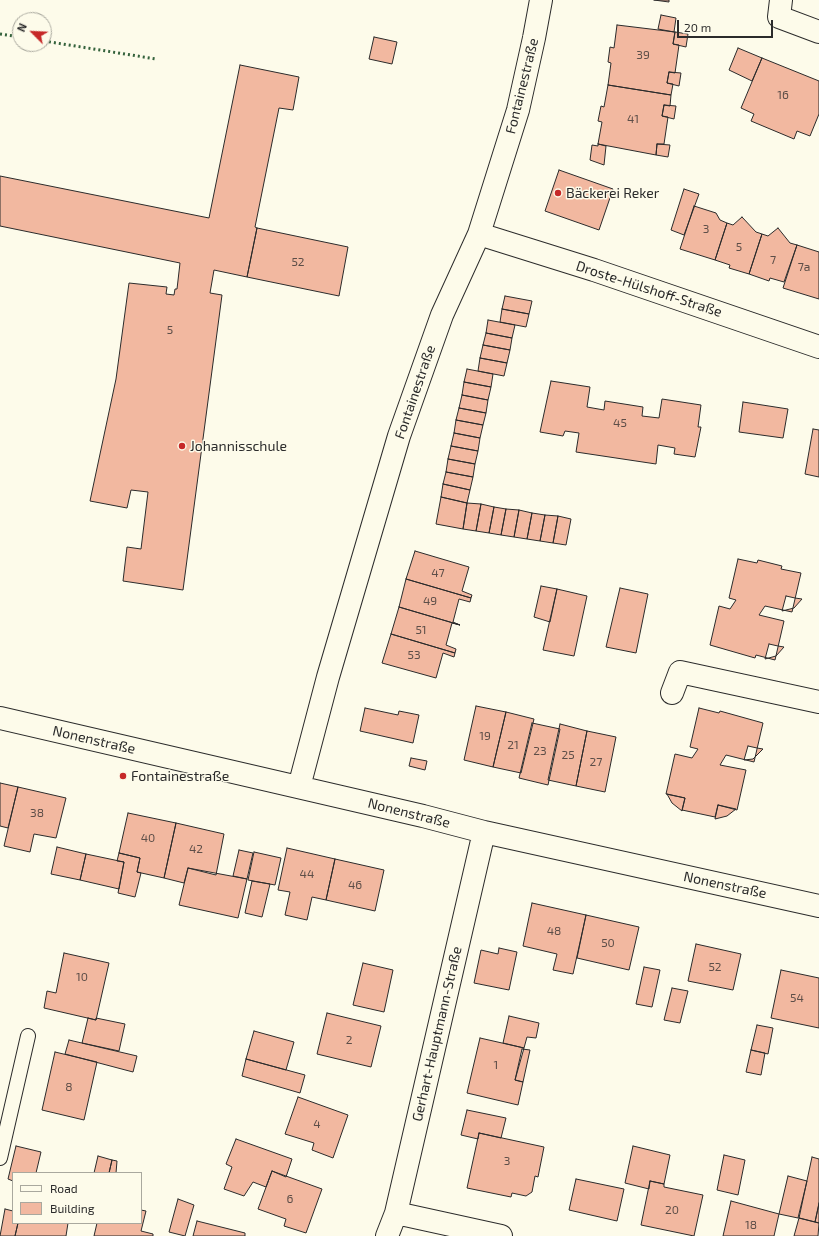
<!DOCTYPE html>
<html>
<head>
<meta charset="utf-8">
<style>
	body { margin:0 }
	#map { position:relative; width:819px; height:1236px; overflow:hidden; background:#fdfbea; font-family:"Exo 2",sans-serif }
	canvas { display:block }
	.legend { position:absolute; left:12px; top:1172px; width:130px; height:52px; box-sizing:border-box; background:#fdfbea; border:1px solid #a9a89e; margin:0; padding:5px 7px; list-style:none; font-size:12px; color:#2b2b2b }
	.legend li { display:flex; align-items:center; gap:8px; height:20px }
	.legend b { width:20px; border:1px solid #a9a89e }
	.north { position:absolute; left:12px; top:12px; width:40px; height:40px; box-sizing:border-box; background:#fdfbea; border:1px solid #a9a89e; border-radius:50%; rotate:294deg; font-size:11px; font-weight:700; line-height:16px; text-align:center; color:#2b2b2b }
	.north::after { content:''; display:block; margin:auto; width:14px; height:18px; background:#c62828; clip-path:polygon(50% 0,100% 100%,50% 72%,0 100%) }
	.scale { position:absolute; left:677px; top:20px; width:96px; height:18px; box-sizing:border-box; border:2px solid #2b2b2b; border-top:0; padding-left:5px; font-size:12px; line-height:14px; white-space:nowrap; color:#2b2b2b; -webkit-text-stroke:3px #fdfbea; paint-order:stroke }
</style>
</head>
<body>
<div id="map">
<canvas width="819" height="1236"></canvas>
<ul class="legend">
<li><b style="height:5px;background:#fdfbea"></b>Road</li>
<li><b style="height:11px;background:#f2b8a0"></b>Building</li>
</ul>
<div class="north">N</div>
<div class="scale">20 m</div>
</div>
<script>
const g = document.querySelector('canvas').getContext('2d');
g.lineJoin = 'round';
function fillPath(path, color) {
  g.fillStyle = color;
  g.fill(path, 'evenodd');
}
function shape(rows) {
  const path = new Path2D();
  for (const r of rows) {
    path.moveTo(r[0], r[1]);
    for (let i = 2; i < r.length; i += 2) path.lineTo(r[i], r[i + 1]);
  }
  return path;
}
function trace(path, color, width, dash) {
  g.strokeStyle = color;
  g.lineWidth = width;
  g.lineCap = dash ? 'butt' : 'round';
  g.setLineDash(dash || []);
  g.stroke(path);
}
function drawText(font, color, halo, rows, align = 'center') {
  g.font = font + ' "Exo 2",sans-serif';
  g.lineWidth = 3;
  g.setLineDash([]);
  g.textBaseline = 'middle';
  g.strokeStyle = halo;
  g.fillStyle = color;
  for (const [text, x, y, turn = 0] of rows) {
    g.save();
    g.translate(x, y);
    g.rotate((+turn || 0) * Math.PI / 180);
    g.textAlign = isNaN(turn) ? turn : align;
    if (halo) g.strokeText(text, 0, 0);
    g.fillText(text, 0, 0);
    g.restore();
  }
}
const building = shape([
	[654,0,669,0,669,2,654,0],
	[661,15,676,18,674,32,658,29,661,15],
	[617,25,675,32,673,44,679,45,675,73,669,72,667,83,673,84,671,95,608,85,611,63,608,62,610,47,614,48,617,25],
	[675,32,688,34,686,47,673,44,675,32],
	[374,37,397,42,392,64,369,59,374,37],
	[738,48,762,58,752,81,729,70,738,48],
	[762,58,819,81,819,114,810,136,797,131,794,139,751,121,754,114,741,108,762,58],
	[240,65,299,77,293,110,279,108,255,227,257,228,247,277,214,270,210,293,222,295,183,590,123,581,127,547,141,549,148,492,131,490,127,508,90,501,116,379,129,283,167,287,166,294,174,295,175,289,177,289,180,263,0,226,0,176,209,218,240,65],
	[669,72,681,73,679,86,667,83,669,72],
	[608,85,671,95,670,106,664,105,662,116,668,117,664,144,657,144,656,155,598,144,602,122,598,121,601,106,604,107,608,85],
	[664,105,676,106,674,119,662,116,664,105],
	[598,144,606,146,604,165,590,160,592,145,598,146,598,144],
	[657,144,670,145,668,157,656,155,657,144],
	[559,170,613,189,599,230,545,211,559,170],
	[684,189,699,194,684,235,671,230,684,189],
	[694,206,716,213,720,220,727,223,715,260,680,249,694,206],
	[742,217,756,232,762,234,749,274,729,268,730,265,715,260,727,223,733,225,742,217],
	[257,228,348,247,339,296,247,277,257,228],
	[778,228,790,243,797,245,784,282,770,278,769,281,749,274,762,234,768,236,778,228],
	[797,245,819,252,819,299,783,288,797,245],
	[505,296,532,301,529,314,502,309,505,296],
	[502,309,529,314,526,327,500,322,502,309],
	[488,320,515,325,512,338,486,333,488,320],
	[486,333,512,338,510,350,483,345,486,333],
	[483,345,510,350,507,363,480,358,483,345],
	[480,358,507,363,504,376,478,371,480,358],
	[467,369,493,374,491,387,464,382,467,369],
	[551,381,590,387,587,407,604,410,605,401,643,407,642,416,659,418,662,399,701,405,698,427,701,427,695,457,674,454,675,448,658,445,656,464,576,452,579,433,565,431,563,436,540,432,551,381],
	[464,382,491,387,488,400,462,395,464,382],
	[462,395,488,400,486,413,459,408,462,395],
	[743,402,788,409,783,438,739,432,743,402],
	[459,408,486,413,483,425,456,420,459,408],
	[456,420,483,425,480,438,454,433,456,420],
	[813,429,819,430,819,477,805,474,813,429],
	[454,433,480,438,478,451,451,446,454,433],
	[451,446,478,451,475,464,448,459,451,446],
	[448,459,475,464,473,477,446,472,448,459],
	[446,472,473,477,470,490,443,484,446,472],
	[443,484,470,490,467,503,441,497,443,484],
	[441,497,467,503,463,529,436,524,441,497],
	[467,503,481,504,476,531,463,529,467,503],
	[481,504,494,507,489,533,476,531,481,504],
	[494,507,506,509,501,535,489,533,494,507],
	[506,509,519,510,514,537,501,535,506,509],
	[519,510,532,513,527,539,514,537,519,510],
	[532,513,545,515,540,541,527,539,532,513],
	[545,515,558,516,553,543,540,541,545,515],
	[558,516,571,519,566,545,553,543,558,516],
	[415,551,469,567,462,591,472,595,471,598,406,579,415,551],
	[738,559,757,563,758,560,782,566,781,569,801,573,792,612,765,606,759,615,784,621,775,660,756,655,755,658,710,645,719,606,730,609,736,600,729,598,738,559],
	[406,579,471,598,470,602,459,599,453,622,460,625,399,607,406,579],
	[541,586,557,589,550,622,534,617,541,586],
	[620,588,648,594,636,653,606,647,620,588],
	[557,589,587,596,574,656,543,650,557,589],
	[786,596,795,598,802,599,794,608,782,611,786,596],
	[399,607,460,625,452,623,446,645,456,649,455,653,391,634,399,607],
	[391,634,455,653,454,657,443,653,436,678,382,663,391,634],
	[769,644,778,646,784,647,776,656,765,659,769,644],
	[476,706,506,712,493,767,464,760,476,706],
	[365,708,398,715,399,711,419,715,413,743,360,731,365,708],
	[699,708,719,713,720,711,763,723,754,762,726,755,720,765,746,770,737,810,718,805,715,817,682,810,685,798,666,794,675,754,692,758,698,749,690,747,699,708],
	[506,712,534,719,521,773,493,767,506,712],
	[532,723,560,729,548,785,519,778,532,723],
	[560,724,587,731,576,786,548,780,560,724],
	[587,731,616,737,605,792,576,786,587,731],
	[748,746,757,748,763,749,753,759,744,760,748,746],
	[411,758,427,761,425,770,409,766,411,758],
	[0,783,18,787,8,828,0,826,0,783],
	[18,787,66,798,56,838,34,834,30,852,4,846,18,787],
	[667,794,685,798,682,811,672,803,667,794],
	[718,805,736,809,727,816,715,819,718,805],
	[128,813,176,823,164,878,137,872,140,858,119,853,128,813],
	[176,823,224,834,216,875,188,868,184,883,164,878,176,823],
	[57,847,86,854,80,880,51,874,57,847],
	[287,848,335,859,326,900,312,897,307,920,285,915,290,892,278,890,287,848],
	[239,850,253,853,247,879,233,876,239,850],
	[254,852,281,858,275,885,248,880,254,852],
	[119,853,140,858,137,872,141,873,135,897,118,893,124,862,117,861,119,853],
	[86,854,124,862,119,889,80,880,86,854],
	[335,859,384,870,375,911,326,900,335,859],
	[188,868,247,879,238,918,179,905,188,868],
	[252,881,270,884,262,917,245,913,252,881],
	[532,903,586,915,573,974,553,970,557,954,523,946,532,903],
	[586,915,639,927,629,970,577,958,586,915],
	[696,944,741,954,733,990,688,981,696,944],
	[499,948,517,952,509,990,474,983,481,950,498,954,499,948],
	[64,953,109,963,96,1020,44,1008,47,991,56,993,64,953],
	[363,963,393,970,384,1012,353,1005,363,963],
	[644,967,660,970,652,1007,636,1004,644,967],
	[781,970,819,978,819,1028,771,1018,781,970],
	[672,988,688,991,680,1023,664,1020,672,988],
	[327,1013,381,1026,371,1067,317,1054,327,1013],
	[509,1016,539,1023,536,1038,527,1037,524,1048,503,1043,509,1016],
	[88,1018,96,1020,96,1018,125,1024,119,1051,82,1043,88,1018],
	[757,1025,773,1028,768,1054,751,1050,757,1025],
	[254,1031,294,1042,286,1070,246,1059,254,1031],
	[480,1038,524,1048,515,1080,523,1082,518,1105,467,1093,480,1038],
	[69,1040,137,1056,133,1072,65,1054,69,1040],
	[522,1049,530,1050,523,1082,515,1080,522,1049],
	[751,1050,765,1053,761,1075,746,1072,751,1050],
	[55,1052,97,1062,84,1120,42,1110,55,1052],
	[246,1059,305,1075,300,1093,242,1076,246,1059],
	[298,1097,348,1115,333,1158,312,1150,314,1143,285,1134,298,1097],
	[467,1110,506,1118,501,1138,479,1133,478,1139,461,1135,467,1110],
	[479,1133,544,1147,538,1177,535,1176,532,1192,526,1196,512,1193,511,1197,467,1188,479,1133],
	[236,1139,292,1159,286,1177,272,1171,266,1187,253,1182,244,1196,224,1189,232,1167,226,1164,236,1139],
	[16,1146,41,1152,36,1173,13,1173,13,1181,8,1179,16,1146],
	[633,1146,670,1155,664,1184,650,1181,649,1189,625,1183,633,1146],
	[724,1155,745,1160,738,1195,717,1190,724,1155],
	[98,1156,112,1160,109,1173,94,1173,98,1156],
	[812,1157,819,1159,819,1204,815,1222,799,1218,812,1157],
	[112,1160,117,1161,116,1173,109,1173,112,1160],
	[272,1171,322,1189,306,1233,284,1226,286,1219,258,1209,272,1171],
	[788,1176,807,1181,798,1218,779,1214,788,1176],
	[576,1179,624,1189,617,1221,569,1210,576,1179],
	[650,1181,664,1184,664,1187,703,1195,694,1236,641,1225,650,1181],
	[178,1199,194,1205,185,1236,169,1232,178,1199],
	[731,1201,779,1214,774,1236,723,1236,731,1201],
	[819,1203,819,1223,815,1222,819,1203],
	[5,1209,13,1211,13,1223,18,1223,15,1236,0,1236,5,1209],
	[141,1210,146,1211,141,1231,153,1234,153,1236,94,1236,97,1223,141,1223,141,1210],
	[799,1218,819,1223,818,1236,794,1236,799,1218],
	[197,1221,245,1233,245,1236,193,1236,197,1221],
	[18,1223,68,1223,66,1236,15,1236,18,1223]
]);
fillPath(building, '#f2b8a0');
trace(building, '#2b2b2b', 1);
const lane = shape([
	[0,1158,28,1036]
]);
const street = shape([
	[781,0,779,17,819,32],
	[479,234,594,270,819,347],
	[672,693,680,672,819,702],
	[0,718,423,816,484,832,819,906],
	[299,787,328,677,399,436,442,315,479,234,518,110,534,38,541,0],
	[396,1213,501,1236],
	[387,1236,396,1213,484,832]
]);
trace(lane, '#2b2b2b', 16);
trace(street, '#2b2b2b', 24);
trace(lane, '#fdfbea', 14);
trace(street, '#fdfbea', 22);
trace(shape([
	[0,34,20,37],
	[44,41,156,59]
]), '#34623c', 3, [2, 3]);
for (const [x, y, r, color] of [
	[558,193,4,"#c62828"],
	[182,446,4,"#c62828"],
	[123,776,4,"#c62828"]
]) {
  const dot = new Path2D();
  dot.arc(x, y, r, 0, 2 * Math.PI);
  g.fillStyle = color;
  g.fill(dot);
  trace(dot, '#fdfbea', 1.5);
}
drawText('12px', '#5d4e48', null, [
	["39",643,55],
	["16",783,95],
	["41",633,119],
	["3",706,229],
	["5",739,247],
	["7",773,260],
	["52",298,262],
	["7a",804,267],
	["5",170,330],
	["45",620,423],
	["47",438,573],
	["49",430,601],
	["51",421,630],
	["53",414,655],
	["19",485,736],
	["21",513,745],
	["23",540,751],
	["25",568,755],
	["27",596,762],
	["38",37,813],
	["40",148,838],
	["42",196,849],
	["44",307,874],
	["46",355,885],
	["48",554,931],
	["50",608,943],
	["52",715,967],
	["10",82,977],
	["54",797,998],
	["2",349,1040],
	["1",496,1065],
	["8",69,1087],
	["4",317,1124],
	["3",507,1161],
	["6",290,1199],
	["20",672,1210],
	["18",751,1225]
]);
drawText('14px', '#2b2b2b', '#fdfbea', [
	["Fontainestraße",522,86,-76],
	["Droste-Hülshoff-Straße",649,289,18],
	["Fontainestraße",415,392,-71],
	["Nonenstraße",94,740,13],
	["Nonenstraße",409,813,14],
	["Nonenstraße",725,885,12],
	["Gerhart-Hauptmann-Straße",437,1034,-77]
]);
drawText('14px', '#2b2b2b', '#fdfbea', [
	["Bäckerei Reker",566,193],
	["Johannisschule",190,446],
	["Fontainestraße",131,776]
], 'left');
</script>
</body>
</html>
